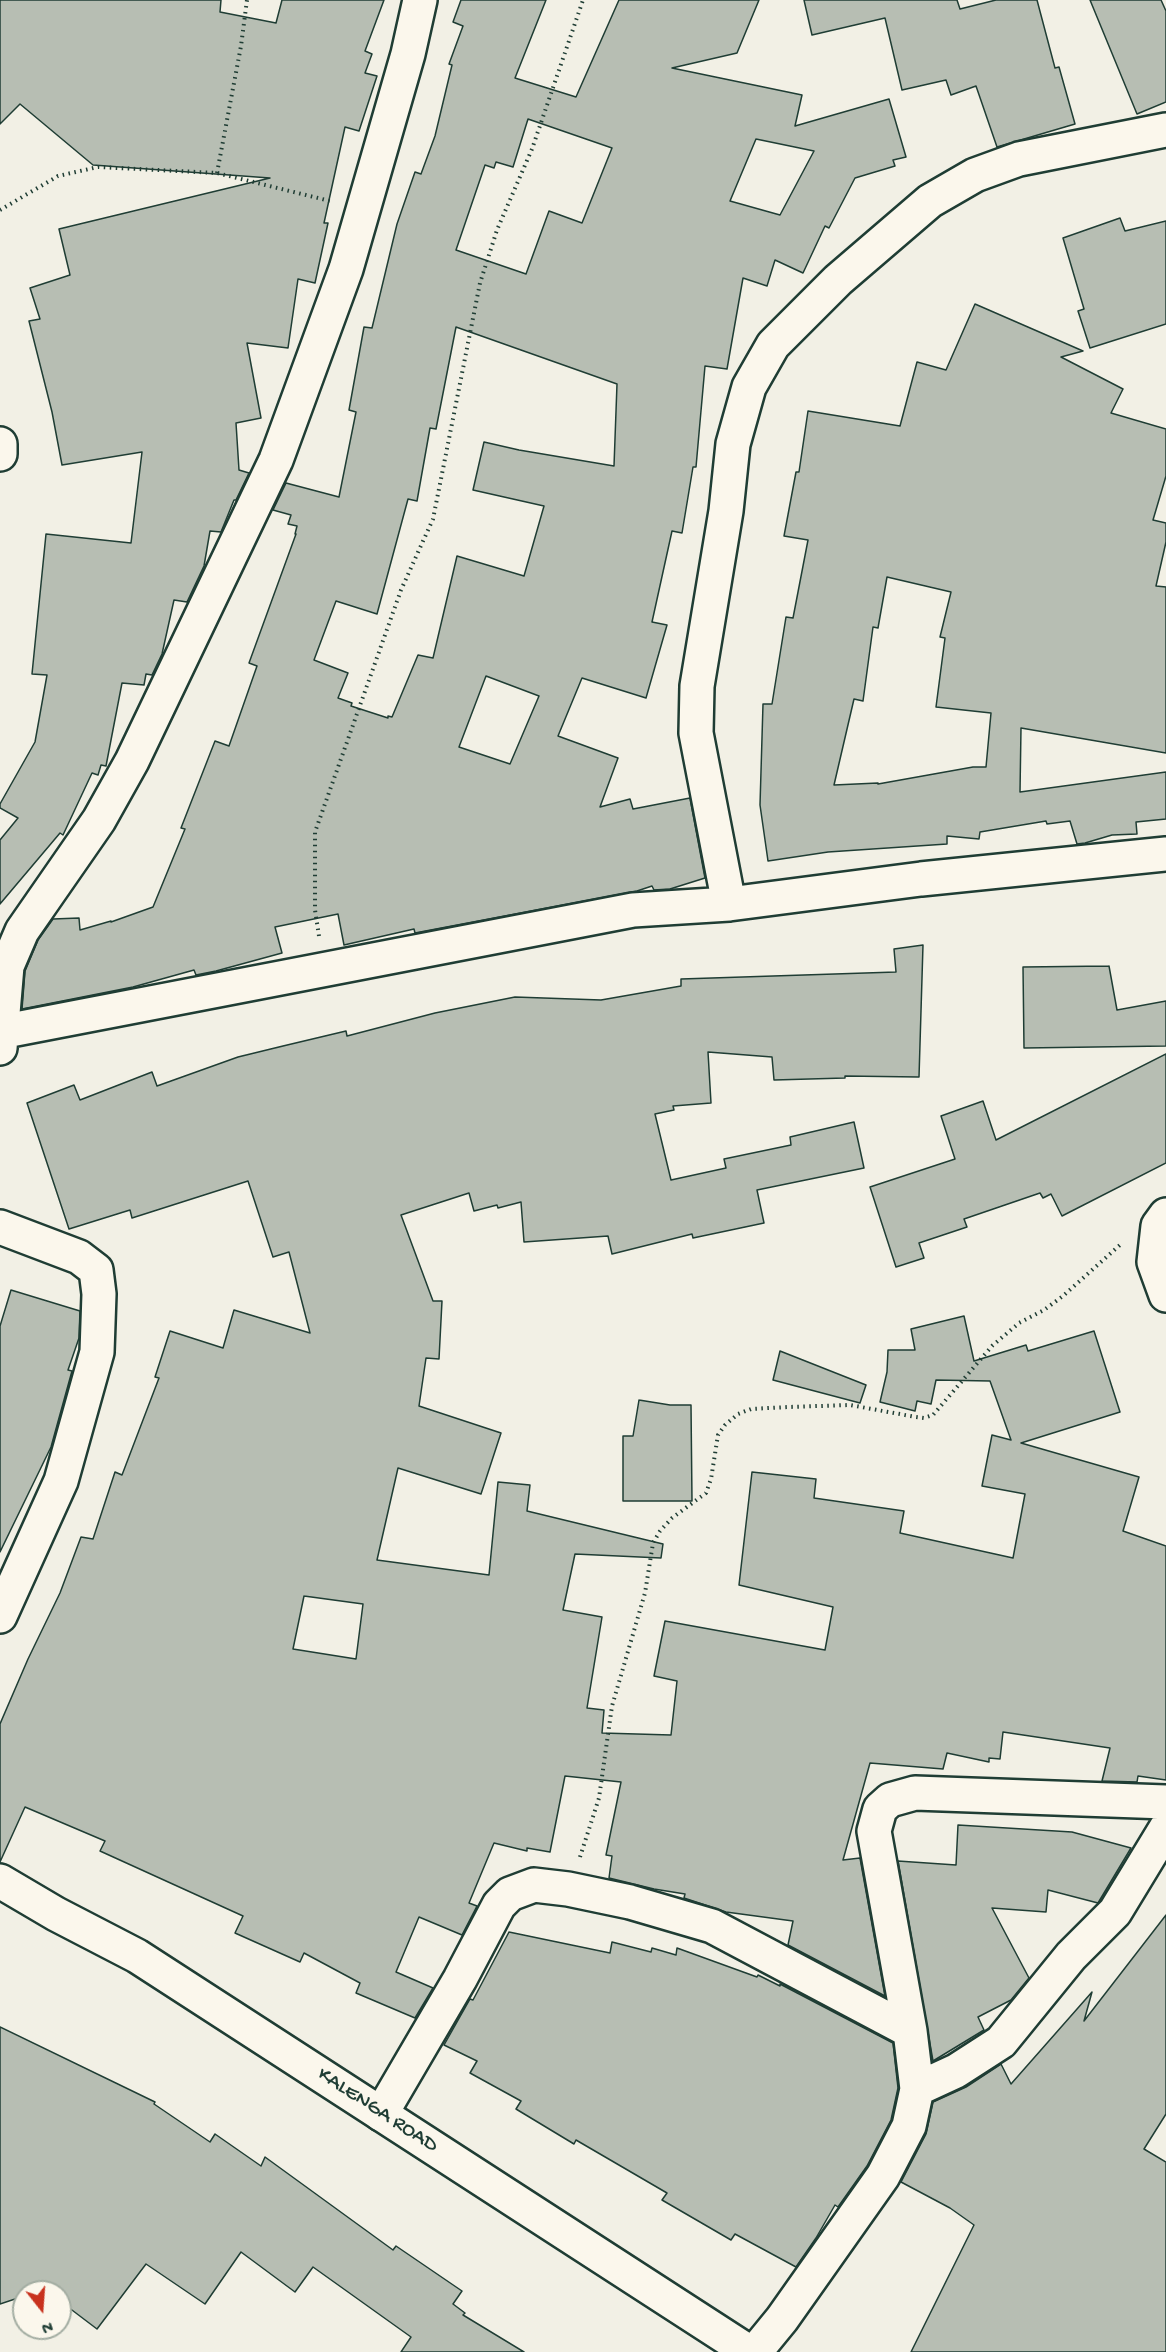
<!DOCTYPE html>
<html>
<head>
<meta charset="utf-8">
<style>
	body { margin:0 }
	#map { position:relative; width:1166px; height:2352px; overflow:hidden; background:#f2f0e5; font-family:"Gochi Hand",sans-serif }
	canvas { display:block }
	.north { position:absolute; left:12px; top:2280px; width:60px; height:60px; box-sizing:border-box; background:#fbf7ec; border:2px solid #a3ada2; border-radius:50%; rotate:163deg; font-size:16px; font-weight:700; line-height:24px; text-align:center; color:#1f3d34 }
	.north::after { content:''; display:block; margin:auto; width:21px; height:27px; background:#c8321e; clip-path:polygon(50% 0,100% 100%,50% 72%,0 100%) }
</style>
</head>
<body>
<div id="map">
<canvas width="1166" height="2352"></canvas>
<div class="north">N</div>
</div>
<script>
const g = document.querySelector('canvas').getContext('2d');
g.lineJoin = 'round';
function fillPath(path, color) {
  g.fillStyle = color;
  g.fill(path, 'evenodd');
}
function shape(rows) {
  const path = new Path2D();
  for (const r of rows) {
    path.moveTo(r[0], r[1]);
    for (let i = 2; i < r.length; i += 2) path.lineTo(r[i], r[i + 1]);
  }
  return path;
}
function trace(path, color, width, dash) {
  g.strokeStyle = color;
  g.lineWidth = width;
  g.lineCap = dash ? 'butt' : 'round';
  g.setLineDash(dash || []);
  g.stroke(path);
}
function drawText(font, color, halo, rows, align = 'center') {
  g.font = font + ' "Gochi Hand",sans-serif';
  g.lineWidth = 6;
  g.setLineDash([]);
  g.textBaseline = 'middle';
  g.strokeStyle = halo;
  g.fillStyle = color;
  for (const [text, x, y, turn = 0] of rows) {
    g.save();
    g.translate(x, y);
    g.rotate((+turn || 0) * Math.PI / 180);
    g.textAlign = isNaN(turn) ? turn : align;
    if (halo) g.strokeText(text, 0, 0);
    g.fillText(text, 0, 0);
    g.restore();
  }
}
const building = shape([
	[0,0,221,0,220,12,276,23,282,0,384,0,365,51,372,54,365,73,377,76,359,131,345,127,324,223,328,223,315,283,298,279,288,348,247,343,261,418,236,423,239,470,249,473,236,500,234,500,221,532,210,531,204,566,187,602,174,600,162,654,152,675,146,674,144,685,122,683,106,766,101,765,98,775,92,773,63,835,60,833,0,904,0,840,18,818,0,808,0,804,35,742,47,675,32,674,46,534,131,543,142,452,62,465,52,412,29,321,40,319,30,288,70,275,59,229,270,178,93,165,20,104,0,124,0,0],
	[461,0,546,0,515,78,576,97,619,0,759,0,737,53,672,68,802,95,795,126,889,99,906,157,893,160,895,166,855,178,829,228,825,226,803,273,775,260,767,286,743,278,727,369,705,366,696,467,693,467,682,533,672,531,652,622,667,625,646,698,582,678,558,736,618,758,600,807,630,799,633,809,690,798,705,878,670,889,654,890,652,886,637,891,415,933,414,929,344,945,338,914,275,927,282,953,216,971,196,975,194,970,133,987,22,1009,25,971,38,940,53,919,79,918,80,930,111,921,111,922,153,907,185,829,181,828,215,741,229,746,257,666,249,663,296,534,295,534,297,526,288,524,291,515,273,510,286,483,339,497,356,412,349,410,364,327,372,328,397,224,415,172,421,174,435,136,452,65,449,64,463,26,453,22,461,0],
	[528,119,612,148,582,223,549,211,526,274,456,250,485,165,494,168,496,162,513,167,528,119],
	[756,139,814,151,780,215,730,201,756,139],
	[456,327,617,384,614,466,519,450,484,442,473,490,544,506,524,576,457,556,433,658,418,655,392,717,388,716,388,718,351,706,352,703,338,698,348,673,314,660,336,601,377,614,408,499,417,501,430,428,436,429,456,327],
	[486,676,539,696,510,764,459,747,486,676],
	[804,0,957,0,960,9,996,0,1037,0,1055,68,1059,67,1075,124,997,147,976,86,951,95,946,80,902,90,885,18,812,35,804,0],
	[1090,0,1161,0,1166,11,1166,102,1137,114,1090,0],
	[1120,218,1125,231,1166,221,1166,324,1090,348,1078,311,1084,309,1063,238,1120,218],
	[975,304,1083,351,1061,357,1123,389,1111,413,1166,429,1166,476,1153,520,1166,523,1166,542,1156,586,1166,587,1166,753,1021,728,1020,792,1166,772,1166,819,1136,822,1137,834,1112,835,1085,843,1077,844,1070,821,1047,824,1046,821,980,832,979,839,947,836,947,844,828,852,768,861,760,805,763,704,772,704,786,617,793,618,808,540,784,536,796,472,799,472,808,411,900,426,917,362,946,370,975,304],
	[887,577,951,592,940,637,945,638,936,707,991,713,986,767,973,767,878,784,878,783,834,785,854,699,863,701,873,627,878,628,887,577],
	[923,945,919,1077,845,1076,845,1078,774,1080,772,1057,708,1052,711,1103,673,1106,674,1110,655,1114,671,1180,726,1168,724,1159,791,1145,790,1137,854,1122,864,1168,757,1190,764,1223,693,1238,692,1234,612,1254,608,1236,524,1242,521,1202,498,1208,497,1205,474,1211,469,1193,401,1215,433,1301,442,1301,439,1359,426,1358,419,1406,501,1433,481,1494,398,1468,377,1560,489,1575,498,1482,530,1485,527,1511,663,1544,661,1558,575,1554,563,1610,602,1617,587,1708,604,1710,602,1733,671,1735,677,1681,654,1676,665,1621,825,1650,833,1607,739,1585,752,1472,816,1479,814,1498,904,1511,900,1533,1013,1558,1025,1494,982,1486,992,1435,1011,1440,990,1381,936,1380,931,1404,917,1401,915,1411,880,1402,887,1372,888,1350,915,1350,911,1329,964,1316,974,1361,1026,1345,1028,1351,1094,1331,1120,1412,1021,1443,1139,1477,1123,1531,1166,1546,1166,1780,1138,1776,1137,1782,1102,1781,1110,1748,1003,1732,1000,1759,989,1758,989,1762,947,1753,943,1769,870,1763,843,1860,860,1858,885,1996,788,1945,793,1921,726,1912,684,1898,685,1894,654,1889,609,1878,612,1856,606,1855,621,1782,565,1776,550,1852,527,1848,527,1851,494,1843,469,1903,477,1906,462,1935,419,1917,396,1972,433,1988,415,2018,356,1993,360,1983,304,1953,300,1962,235,1933,243,1916,100,1851,105,1841,25,1807,0,1862,0,1724,28,1659,60,1593,81,1537,93,1539,115,1472,122,1475,159,1378,155,1377,170,1331,223,1348,234,1310,310,1333,289,1252,273,1257,248,1181,132,1218,130,1210,69,1229,27,1103,74,1085,80,1100,152,1072,157,1086,238,1057,283,1046,346,1031,347,1036,435,1013,515,997,601,1000,681,986,681,979,896,972,894,949,923,945],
	[304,1596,363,1604,356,1659,293,1649,304,1596],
	[1109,966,1117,1010,1166,1001,1166,1046,1024,1048,1023,967,1109,966],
	[1166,1054,1166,1163,1062,1216,1051,1194,1043,1198,1040,1193,964,1219,967,1227,919,1243,924,1258,896,1267,870,1187,955,1159,941,1116,983,1101,996,1140,1166,1054],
	[11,1290,80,1311,79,1338,68,1370,72,1371,51,1447,0,1552,0,1326,11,1290],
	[780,1351,866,1385,860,1403,773,1380,780,1351],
	[639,1400,670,1405,691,1405,692,1501,623,1501,623,1436,633,1436,639,1400],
	[958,1825,1072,1832,1131,1848,1098,1903,1048,1890,1046,1912,992,1908,1029,1978,1011,2000,978,2017,984,2030,933,2061,898,1861,956,1865,958,1825],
	[1166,1915,1166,2114,1144,2149,1166,2162,1166,2352,911,2352,974,2225,950,2208,901,2182,926,2134,933,2102,966,2087,1001,2064,1011,2084,1092,1992,1084,2021,1166,1915],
	[509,1932,610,1953,612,1942,651,1952,652,1948,676,1955,677,1948,757,1977,758,1975,780,1986,780,1984,893,2043,898,2088,891,2120,867,2166,838,2207,835,2205,816,2238,796,2267,735,2234,731,2240,662,2200,667,2193,576,2140,574,2144,516,2109,521,2101,470,2073,477,2061,444,2045,470,1999,473,2000,509,1932],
	[0,2027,155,2102,154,2104,210,2142,215,2134,261,2166,265,2157,393,2250,396,2246,462,2291,453,2304,465,2313,463,2315,524,2352,401,2352,411,2337,313,2267,295,2292,241,2252,205,2304,146,2264,97,2329,60,2301,60,2292,45,2290,24,2292,24,2296,0,2304,0,2027]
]);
fillPath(building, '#b7beb3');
trace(building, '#1f3d34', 1.5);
const minor = shape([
	[0,444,0,454],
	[729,904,696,733,697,686,726,511,733,444,749,387,773,345,838,280,930,201,975,175,1019,159,1166,130],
	[0,1032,633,910,729,904,921,879,1166,854],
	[0,1048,7,966,22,931,99,820,132,761,276,460,346,269,408,54,420,0],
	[0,1227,79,1257,96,1270,99,1294,97,1352,61,1481,0,1616],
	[917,2089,956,2071,1001,2042,1071,1956,1115,1912,1166,1828],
	[381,2114,460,1979,499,1905,510,1894,534,1885,568,1889,630,1902,712,1926,910,2031],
	[755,2352,782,2319,883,2176,909,2126,917,2089,910,2031,874,1831,880,1809,890,1800,915,1793,1166,1802]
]);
const secondary = shape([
	[1166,1215,1158,1226,1154,1262,1166,1295],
	[0,1881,56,1914,137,1956,749,2352]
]);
trace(minor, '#1f3d34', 38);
trace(secondary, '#1f3d34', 38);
trace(shape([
	[217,173,241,46,247,0],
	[0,210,58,176,98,167,217,173,330,201],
	[319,936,315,910,315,832,401,590,433,519,480,283,497,230,532,149,583,0],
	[580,1857,599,1798,612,1706,645,1593,653,1543,660,1531,672,1518,706,1493,711,1479,718,1435,725,1425,738,1414,751,1409,788,1407,850,1405,916,1417,924,1418,933,1415,992,1346,1019,1323,1044,1310,1063,1296,1121,1244]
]), '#1f3d34', 4, [1.5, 4.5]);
trace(minor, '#fbf7ec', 33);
trace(secondary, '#fbf7ec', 33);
drawText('21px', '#1f3d34', '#fbf7ec', [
	["KALENGA ROAD",377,2111,33]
]);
</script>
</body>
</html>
